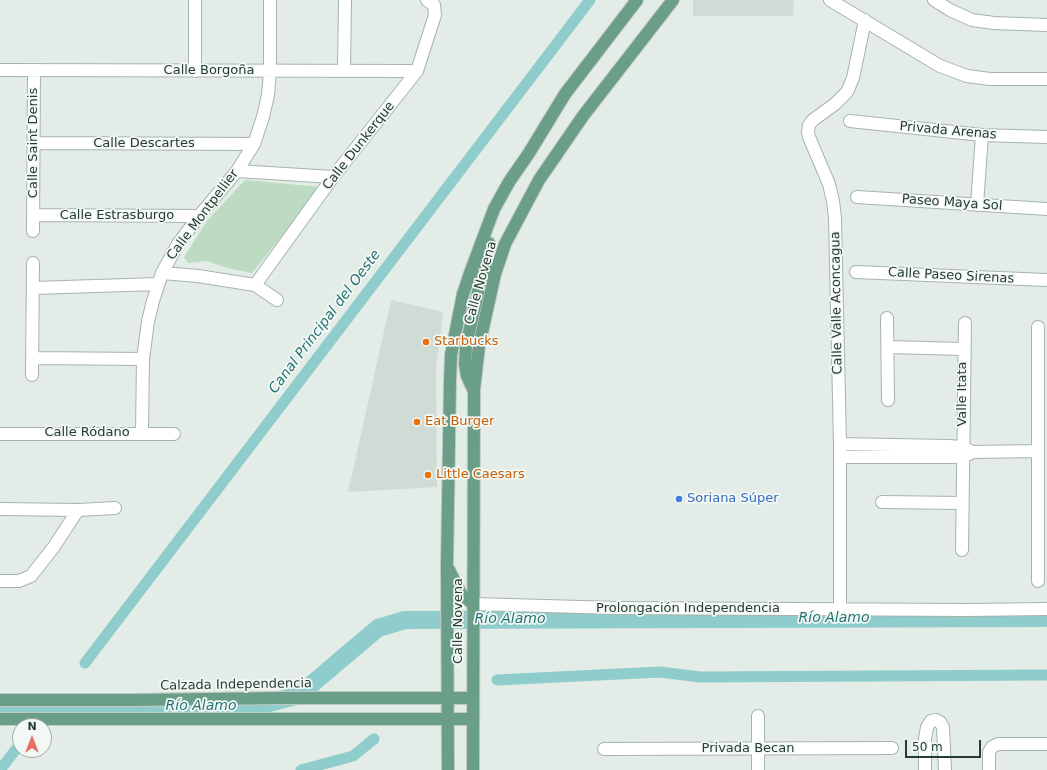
<!DOCTYPE html>
<html>
<head>
<meta charset="utf-8">
<style>
	body { margin:0 }
	#map { position:relative; width:1047px; height:770px; overflow:hidden; background:#e3ece6; font-family:"DejaVu Sans",sans-serif }
	canvas { display:block }
	.north { position:absolute; left:12px; top:718px; width:40px; height:40px; box-sizing:border-box; background:#f3f8f5; border:1px solid #a0ada7; border-radius:50%; rotate:0deg; font-size:11px; font-weight:700; line-height:16px; text-align:center; color:#243c31 }
	.north::after { content:''; display:block; margin:auto; width:14px; height:18px; background:#e86e64; clip-path:polygon(50% 0,100% 100%,50% 72%,0 100%) }
	.scale { position:absolute; left:905px; top:740px; width:76px; height:18px; box-sizing:border-box; border:2px solid #243c31; border-top:0; padding-left:5px; font-size:12px; line-height:14px; white-space:nowrap; color:#243c31; -webkit-text-stroke:3px #f3f8f5; paint-order:stroke }
</style>
</head>
<body>
<div id="map">
<canvas width="1047" height="770"></canvas>
<div class="north">N</div>
<div class="scale">50 m</div>
</div>
<script>
const g = document.querySelector('canvas').getContext('2d');
g.lineJoin = 'round';
function fillPath(path, color) {
  g.fillStyle = color;
  g.fill(path, 'evenodd');
}
function shape(rows) {
  const path = new Path2D();
  for (const r of rows) {
    path.moveTo(r[0], r[1]);
    for (let i = 2; i < r.length; i += 2) path.lineTo(r[i], r[i + 1]);
  }
  return path;
}
function trace(path, color, width, dash) {
  g.strokeStyle = color;
  g.lineWidth = width;
  g.lineCap = dash ? 'butt' : 'round';
  g.setLineDash(dash || []);
  g.stroke(path);
}
function drawText(font, color, halo, rows, align = 'center') {
  g.font = font + ' "DejaVu Sans",sans-serif';
  g.lineWidth = 3.5;
  g.setLineDash([]);
  g.textBaseline = 'middle';
  g.strokeStyle = halo;
  g.fillStyle = color;
  for (const [text, x, y, turn = 0] of rows) {
    g.save();
    g.translate(x, y);
    g.rotate((+turn || 0) * Math.PI / 180);
    g.textAlign = isNaN(turn) ? turn : align;
    if (halo) g.strokeText(text, 0, 0);
    g.fillText(text, 0, 0);
    g.restore();
  }
}
fillPath(shape([
	[693,0,792,0,794,1,793,16,693,16],
	[391,300,443,312,436,370,437,487,348,492]
]), '#d1dbd5');
fillPath(shape([
	[245,180,321,187,252,273,227,268,207,261,188,263,184,257,207,221]
]), '#bddbc0');
trace(shape([
	[85,663,590,0],
	[497,680,660,672,700,677,1047,675],
	[0,770,20,744],
	[301,770,353,756,374,739]
]), '#8fcdcc', 11);
trace(shape([
	[0,708,218,708,258,706,299,695,378,628,405,620,1047,618]
]), '#8fcdcc', 18);
const street = shape([
	[195,0,195,71],
	[830,0,940,66,967,76,990,79,1047,79],
	[934,0,950,10,972,20,994,23,1047,25],
	[0,70,417,71],
	[344,71,345,0],
	[850,121,982,135,1047,137],
	[35,143,254,144],
	[237,171,333,177],
	[857,197,1047,209],
	[977,205,982,135],
	[34,215,199,216],
	[33,231,34,70],
	[856,272,1047,280],
	[162,273,198,276,255,285,277,300],
	[255,285,333,177,417,71,435,15,434,5,427,0],
	[34,288,158,284],
	[887,318,888,400],
	[888,347,963,349],
	[33,358,143,359],
	[32,375,33,263],
	[142,433,143,359,148,321,153,301,162,273,178,244,199,216,237,171,254,144,263,117,268,95,270,71,270,0],
	[0,434,174,434],
	[840,444,948,446,963,447,970,451],
	[840,457,963,457,973,452,1038,451],
	[882,502,962,503],
	[0,509,78,510,115,508],
	[962,550,965,323],
	[0,581,19,581,31,576,53,548,78,510],
	[1038,581,1038,327],
	[473,604,618,608,966,610,1047,609],
	[840,610,840,444,835,218,833,201,829,184,809,137,808,132,809,125,813,120,835,104,847,92,853,78,865,20],
	[604,749,892,748],
	[758,770,758,716],
	[925,770,925,739,927,727,931,721,936,720,940,722,943,727,945,770],
	[989,770,989,752,992,747,998,744,1047,744]
]);
const primary = shape([
	[489,243,484,256,484,265,487,271,495,274],
	[470,273,479,276,481,279,466,346,465,364,467,376,473,389],
	[449,570,461,594,473,604],
	[0,700,133,700,280,698,473,698],
	[0,719,472,719],
	[448,770,447,565,450,381,451,355,463,294,470,273,494,209,509,182,529,153,565,94,637,0],
	[473,770,474,390,479,346,495,274,505,244,539,180,583,116,673,0]
]);
trace(street, '#a6b4ac', 14);
trace(primary, '#c2c8c5', 14);
trace(street, '#fff', 12);
trace(primary, '#6a9e88', 12);
for (const [x, y, r, color] of [
	[426,342,4,"#e8710a"],
	[417,422,4,"#e8710a"],
	[428,475,4,"#e8710a"],
	[679,499,4,"#3f7fe0"]
]) {
  const dot = new Path2D();
  dot.arc(x, y, r, 0, 2 * Math.PI);
  g.fillStyle = color;
  g.fill(dot);
  trace(dot, '#f3f8f5', 1.5);
}
drawText('13px', '#243c31', '#f3f8f5', [
	["Calle Borgoña",209,71],
	["Privada Arenas",948,131,5],
	["Calle Saint Denis",34,143,-90],
	["Calle Descartes",144,144],
	["Calle Dunkerque",359,146,-52],
	["Paseo Maya Sol",952,203,4],
	["Calle Montpellier",203,215,-53],
	["Calle Estrasburgo",117,216],
	["Calle Paseo Sirenas",951,276,3],
	["Calle Novena",481,283,-74],
	["Calle Valle Aconcagua",837,303,-91],
	["Valle Itata",963,394,-90],
	["Calle Ródano",87,433],
	["Prolongación Independencia",688,609],
	["Calle Novena",459,621,-90],
	["Calzada Independencia",236,685,-1],
	["Privada Becan",748,749]
]);
drawText('13px', '#c56008', '#f3f8f5', [
	["Starbucks",434,342],
	["Eat Burger",425,422],
	["Little Caesars",436,475]
], 'left');
drawText('13px', '#366cbe', '#f3f8f5', [
	["Soriana Súper",687,499]
], 'left');
drawText('italic 14px', '#227473', '#f3f8f5', [
	["Canal Principal del Oeste",325,322,-53],
	["Río Alamo",834,618],
	["Río Alamo",510,619],
	["Río Alamo",201,706]
]);
</script>
</body>
</html>
